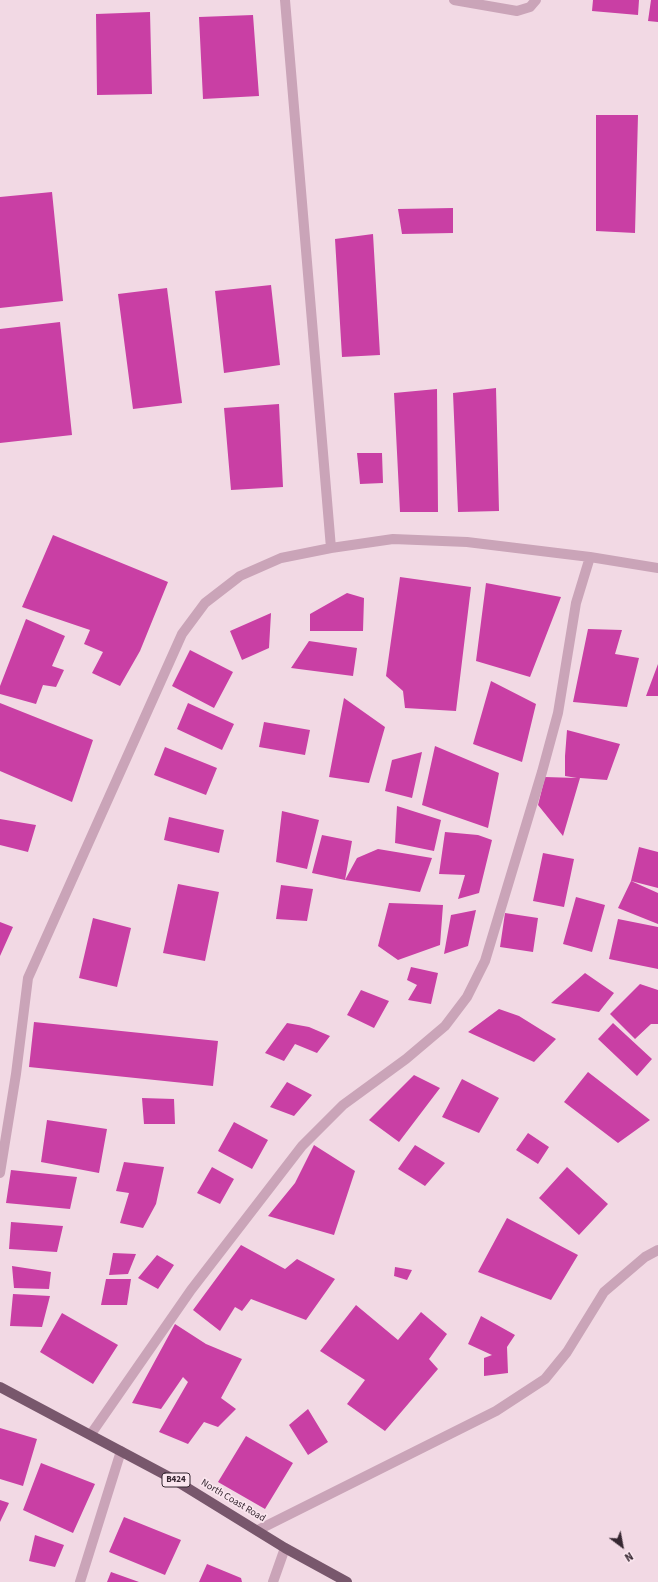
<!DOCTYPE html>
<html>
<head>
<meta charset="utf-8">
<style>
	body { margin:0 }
	#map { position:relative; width:658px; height:1582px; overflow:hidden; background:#f2d9e4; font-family:"Source Sans 3",sans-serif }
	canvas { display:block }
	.north { position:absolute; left:602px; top:1526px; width:40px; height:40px; -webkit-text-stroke:3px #fae5ee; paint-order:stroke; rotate:148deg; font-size:11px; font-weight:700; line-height:16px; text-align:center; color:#352630 }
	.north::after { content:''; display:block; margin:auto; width:14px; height:18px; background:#352630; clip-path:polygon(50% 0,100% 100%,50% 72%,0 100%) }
</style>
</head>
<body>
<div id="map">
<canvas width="658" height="1582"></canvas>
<div class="north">N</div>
</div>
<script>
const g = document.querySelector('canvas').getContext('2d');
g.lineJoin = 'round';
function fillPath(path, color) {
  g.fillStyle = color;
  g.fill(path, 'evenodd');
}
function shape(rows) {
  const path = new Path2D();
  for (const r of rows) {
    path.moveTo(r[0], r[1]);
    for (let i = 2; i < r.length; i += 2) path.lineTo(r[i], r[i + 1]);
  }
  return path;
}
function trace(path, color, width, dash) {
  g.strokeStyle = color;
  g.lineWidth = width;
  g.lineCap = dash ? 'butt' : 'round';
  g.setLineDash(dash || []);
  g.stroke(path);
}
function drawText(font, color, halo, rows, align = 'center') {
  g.font = font + ' "Source Sans 3",sans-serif';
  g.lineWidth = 3.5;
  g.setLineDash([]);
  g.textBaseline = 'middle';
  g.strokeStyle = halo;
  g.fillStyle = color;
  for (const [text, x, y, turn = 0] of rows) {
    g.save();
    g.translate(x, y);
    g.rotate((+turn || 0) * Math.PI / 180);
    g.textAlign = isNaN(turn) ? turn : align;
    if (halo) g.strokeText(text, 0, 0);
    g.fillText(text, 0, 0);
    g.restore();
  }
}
fillPath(shape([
	[593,0,639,0,638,15,592,11],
	[651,0,658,0,658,22,648,21],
	[150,12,152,94,97,95,96,14],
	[253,15,259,96,203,99,199,17],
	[596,115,638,115,635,233,596,231],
	[52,192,63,301,0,308,0,197],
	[453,208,453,233,402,234,398,209],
	[373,234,380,355,342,357,335,239],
	[271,285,280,365,224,373,215,291],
	[167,288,182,403,133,409,118,294],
	[60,322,72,435,0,443,0,329],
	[496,388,499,511,458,512,453,393],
	[437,389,438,512,400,512,394,393],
	[279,404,283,487,231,490,224,408],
	[357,453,382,453,383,483,360,484],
	[53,535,168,582,140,651,120,686,92,673,103,652,84,644,90,630,22,607],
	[400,577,471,587,456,711,405,708,403,691,386,676],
	[486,583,561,597,530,677,476,661],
	[347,593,364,598,363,631,310,631,310,614],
	[271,613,269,648,242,660,230,631],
	[26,619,65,636,52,666,64,670,56,687,43,685,36,704,0,694,0,686],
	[588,629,622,630,615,654,639,658,627,707,573,702],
	[309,641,357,648,353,676,291,668],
	[190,650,233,672,214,708,172,686],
	[658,664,658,696,646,696],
	[491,681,536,704,522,762,473,744],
	[344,698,385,727,369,783,329,777],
	[0,703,93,740,72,802,0,771],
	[188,703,234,724,222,750,177,729],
	[264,722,310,730,305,755,259,747],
	[567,730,620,744,607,780,580,778,563,836,538,805,545,777,577,778,565,776,565,756],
	[435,746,499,773,488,828,422,805],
	[165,747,217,768,206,795,154,775],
	[422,752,412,798,385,791,392,760],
	[397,806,441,820,434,851,395,843],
	[282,811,319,820,307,869,276,862],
	[169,817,224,830,219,853,164,840],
	[0,819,36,825,28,852,0,845],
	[445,832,478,835,492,840,479,893,458,899,465,875,439,874],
	[322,835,352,841,345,880,312,873],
	[639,847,658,852,658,888,631,881,658,893,658,924,618,908,631,881],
	[378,849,432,858,420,892,345,880,357,858],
	[543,853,574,859,564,907,533,901],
	[178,884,219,892,205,961,163,953],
	[281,885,313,889,307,921,276,919],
	[576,897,605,905,592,952,563,944],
	[389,903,443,905,440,945,398,960,378,946],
	[476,910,468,946,444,954,451,915],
	[505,913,538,918,533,952,500,947],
	[93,918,131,928,117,987,79,978],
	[618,919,658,927,658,969,609,959],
	[0,922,13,927,0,956],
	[411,967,438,973,431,1004,408,1000,417,985,407,980],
	[585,973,614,993,599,1012,551,1003],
	[640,984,658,990,658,1024,651,1024,635,1039,610,1014],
	[361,990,389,1001,374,1028,347,1015],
	[499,1009,519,1016,556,1039,534,1062,468,1032],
	[34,1022,218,1041,213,1086,29,1067],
	[287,1023,309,1027,330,1036,317,1053,295,1044,284,1061,265,1053],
	[613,1023,652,1059,637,1076,598,1039],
	[588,1072,650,1120,618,1143,564,1102],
	[414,1075,440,1088,399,1142,369,1120],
	[462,1079,499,1098,479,1133,442,1117],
	[287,1082,312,1095,294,1116,270,1107],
	[142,1098,174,1099,175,1124,144,1124],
	[47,1120,107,1129,99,1173,41,1162],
	[234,1122,268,1140,252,1169,218,1151],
	[528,1133,549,1147,538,1164,516,1150],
	[314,1145,355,1171,334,1235,268,1216,295,1183],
	[415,1145,445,1163,425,1186,398,1169],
	[124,1162,164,1167,156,1204,143,1228,120,1223,129,1193,116,1191],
	[212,1167,234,1179,220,1204,197,1193],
	[567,1167,608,1204,579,1235,539,1198],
	[11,1170,77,1177,70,1209,6,1203],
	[507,1218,578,1255,551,1300,478,1272],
	[11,1222,63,1226,57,1252,9,1249],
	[241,1245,285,1269,297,1259,335,1279,306,1320,251,1299,242,1311,235,1307,220,1331,193,1310],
	[113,1253,136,1254,128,1274,109,1275],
	[157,1255,174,1265,158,1289,138,1278],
	[12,1266,51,1272,49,1289,14,1288],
	[395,1267,412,1270,407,1280,394,1276],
	[106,1279,131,1279,127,1305,101,1305],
	[13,1294,50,1296,42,1327,10,1326],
	[356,1305,398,1340,421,1312,447,1334,429,1359,438,1369,385,1431,347,1404,365,1380,320,1351],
	[62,1313,118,1345,93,1384,40,1352],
	[481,1316,515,1335,507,1347,508,1373,484,1376,484,1358,492,1355,468,1344],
	[175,1324,206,1344,242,1359,221,1398,236,1409,218,1427,204,1422,188,1444,159,1432,188,1382,183,1377,161,1409,132,1403],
	[308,1409,328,1442,308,1455,289,1425],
	[0,1428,37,1439,23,1486,0,1479],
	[246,1436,293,1463,265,1509,218,1482],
	[41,1463,95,1484,73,1533,23,1510],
	[0,1500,9,1503,0,1522],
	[124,1517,181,1540,165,1575,109,1552],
	[35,1535,64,1545,55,1567,29,1561],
	[207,1564,241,1578,242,1582,199,1582],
	[111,1572,139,1582,107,1582]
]), '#c93fa4');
trace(shape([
	[285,0,331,548],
	[454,0,517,11,530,7,536,0],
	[0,1173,16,1074,28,978,182,634,205,603,240,576,281,558,331,548,393,539,467,542,590,557,658,568],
	[91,1434,191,1290,302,1146,343,1105,406,1059,445,1026,467,997,485,961,542,772,558,713,576,603,590,557],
	[258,1530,496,1411,545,1379,567,1352,604,1292,645,1257,658,1250],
	[80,1582,121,1451],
	[273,1582,285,1548]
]), '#caa4b8', 10);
trace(shape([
	[0,1387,173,1479,285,1548,347,1582]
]), '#78576c', 10);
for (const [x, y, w] of [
	[176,1480,28]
]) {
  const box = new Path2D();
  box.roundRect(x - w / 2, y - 7, w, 14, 3);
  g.fillStyle = '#fae5ee';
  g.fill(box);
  trace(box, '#352630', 1);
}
drawText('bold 9px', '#352630', null, [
	["B424",176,1480]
]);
drawText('10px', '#352630', '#fae5ee', [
	["North Coast Road",233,1501,31]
]);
</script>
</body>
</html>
